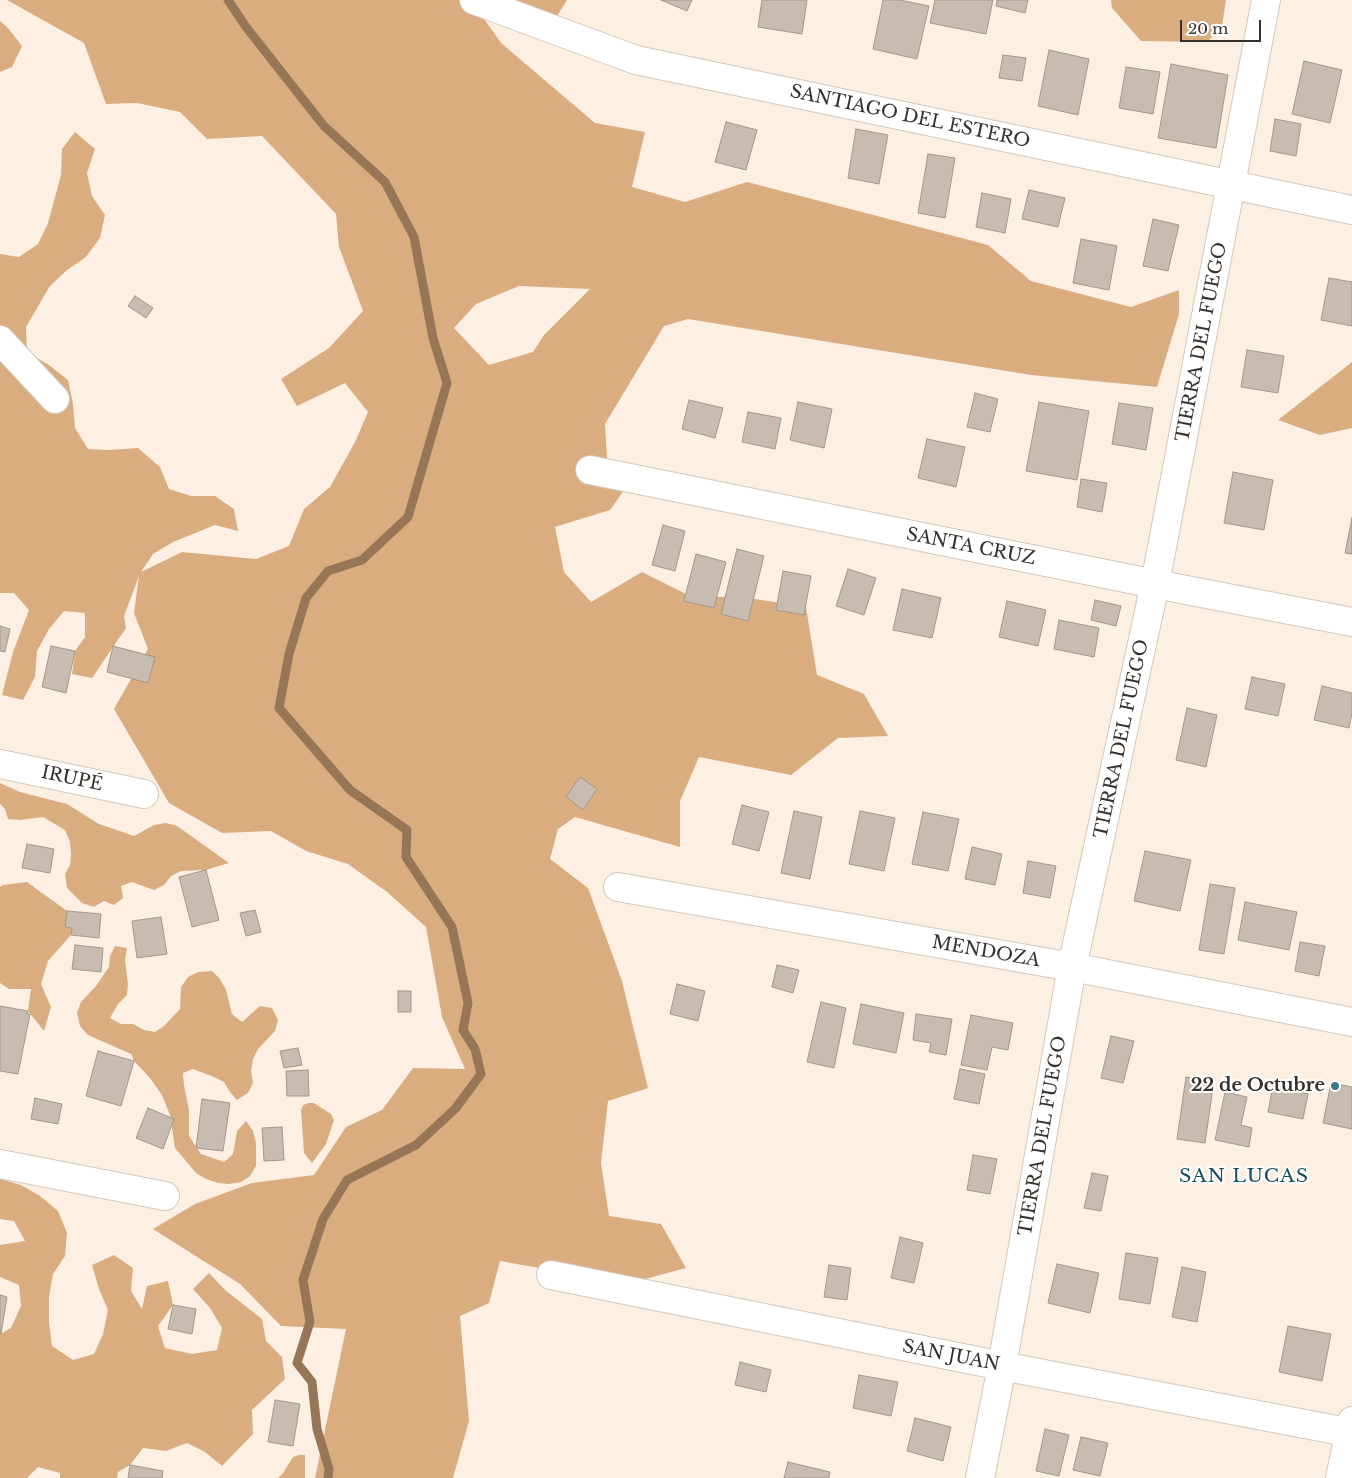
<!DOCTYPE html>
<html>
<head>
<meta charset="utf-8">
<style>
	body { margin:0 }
	#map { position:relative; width:1352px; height:1478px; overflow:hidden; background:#fdefe2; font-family:"Libre Baskerville",serif }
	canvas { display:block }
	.scale { position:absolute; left:1180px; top:20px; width:81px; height:22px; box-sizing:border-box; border:2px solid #36312c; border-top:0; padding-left:6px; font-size:15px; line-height:18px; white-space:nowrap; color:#36312c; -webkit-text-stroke:4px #fff; paint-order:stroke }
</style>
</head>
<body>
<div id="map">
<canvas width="1352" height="1478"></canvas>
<div class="scale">20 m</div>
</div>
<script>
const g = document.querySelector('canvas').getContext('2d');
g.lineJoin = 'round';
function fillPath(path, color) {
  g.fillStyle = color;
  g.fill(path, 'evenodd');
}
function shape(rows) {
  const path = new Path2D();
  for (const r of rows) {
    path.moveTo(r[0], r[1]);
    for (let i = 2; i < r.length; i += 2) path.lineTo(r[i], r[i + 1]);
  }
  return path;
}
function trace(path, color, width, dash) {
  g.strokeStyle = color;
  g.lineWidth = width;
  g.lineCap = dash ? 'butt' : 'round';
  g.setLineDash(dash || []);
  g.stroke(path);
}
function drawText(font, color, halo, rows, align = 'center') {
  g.font = font + ' "Libre Baskerville",serif';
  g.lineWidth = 4;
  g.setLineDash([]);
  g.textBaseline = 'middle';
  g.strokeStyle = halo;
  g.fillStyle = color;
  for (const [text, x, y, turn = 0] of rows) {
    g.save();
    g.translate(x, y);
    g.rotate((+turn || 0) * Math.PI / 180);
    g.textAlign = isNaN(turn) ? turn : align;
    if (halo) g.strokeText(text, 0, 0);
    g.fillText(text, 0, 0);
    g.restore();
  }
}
fillPath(shape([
	[7,0,471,0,501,43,595,123,645,132,632,187,685,202,747,182,988,245,1031,281,1131,307,1179,290,1179,314,1157,387,1031,375,688,319,664,326,605,424,607,458,635,475,610,510,555,527,564,572,591,602,642,572,692,597,742,597,806,607,817,675,864,694,888,736,838,738,791,775,699,757,680,801,680,847,575,817,558,829,550,859,588,888,622,981,648,1088,608,1101,601,1163,609,1216,661,1224,686,1268,645,1279,584,1276,500,1261,489,1303,460,1316,469,1421,453,1478,315,1478,346,1329,281,1326,240,1284,153,1229,195,1204,252,1183,314,1175,346,1127,382,1110,413,1068,465,1069,442,1017,426,927,387,892,348,864,306,851,271,831,222,833,169,803,114,709,148,649,134,613,139,576,124,616,126,628,92,678,72,674,75,651,85,637,85,613,64,611,49,629,37,651,35,677,23,700,2,695,13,652,29,610,14,593,0,593,0,254,19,257,38,244,48,223,61,175,62,149,75,132,95,149,87,173,92,196,105,215,100,238,86,257,67,270,50,286,26,327,27,352,49,365,68,380,73,404,75,428,88,449,109,450,138,448,160,467,169,489,191,496,215,496,234,509,238,531,215,525,173,542,153,554,141,572,182,552,256,559,289,546,304,509,330,487,355,442,368,412,345,383,297,406,281,379,329,348,363,311,339,247,336,214,262,136,207,139,180,112,137,103,106,104,84,43],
	[519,286,590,289,544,335,533,352,489,365,454,328,476,304],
	[509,0,567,0,557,16,533,22,514,9,505,27],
	[1111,0,1226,0,1222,26,1207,42,1141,41,1112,8],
	[0,21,8,28,22,46,12,67,0,72],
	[1352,362,1352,428,1320,435,1278,420],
	[0,783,20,792,67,804,99,824,134,836,154,825,166,823,177,826,229,863,206,870,181,871,171,876,164,885,154,890,132,882,121,886,123,898,114,905,104,901,94,907,82,903,67,888,65,874,70,865,71,854,70,842,65,830,43,817,20,820,8,819,5,809,0,804],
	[27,882,67,911,65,927,72,928,71,935,48,961,41,984,51,1007,44,1031,28,1011,31,989,9,989,0,983,0,887,3,885],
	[115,946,127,948,125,960,128,984,127,995,118,1004,110,1018,121,1024,133,1024,144,1030,155,1032,164,1026,180,1009,181,987,188,977,198,972,212,971,220,979,226,990,232,1014,242,1022,260,1006,272,1008,278,1020,275,1031,258,1049,253,1059,251,1071,253,1083,248,1093,237,1100,230,1092,224,1082,214,1077,193,1069,183,1073,184,1085,189,1110,189,1136,201,1154,224,1162,233,1154,237,1131,246,1121,253,1131,256,1143,256,1166,250,1176,241,1182,229,1184,218,1183,206,1179,196,1173,175,1148,170,1115,162,1095,150,1078,134,1061,131,1054,88,1035,80,1026,77,1013,81,1002,96,986,109,967,110,956],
	[309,1103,314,1103,331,1114,334,1120,326,1144,312,1163,304,1153,301,1110,303,1105],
	[0,1179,21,1185,40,1196,58,1211,67,1233,65,1256,53,1274,49,1297,49,1322,52,1346,73,1360,94,1354,103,1334,108,1310,99,1289,92,1265,114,1255,133,1268,131,1291,142,1309,147,1286,168,1281,173,1305,158,1326,165,1348,192,1354,217,1350,222,1328,210,1308,193,1289,209,1273,225,1290,262,1319,266,1341,282,1357,285,1379,252,1410,253,1434,222,1466,205,1452,187,1443,166,1451,143,1448,130,1465,118,1472,117,1478,60,1478,60,1473,38,1467,27,1478,0,1478,0,1334,11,1328,21,1306,19,1285,0,1277,0,1245,25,1241,14,1221,0,1219],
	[299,1455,305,1455,305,1478,278,1478,283,1473,293,1457]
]), '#daad81');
trace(shape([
	[228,0,246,27,324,126,385,182,414,237,433,338,447,383,408,517,362,560,328,571,306,598,289,654,279,708,350,790,407,830,406,857,452,927,468,1003,463,1030,475,1049,481,1074,455,1109,416,1145,347,1180,323,1219,303,1280,310,1322,297,1363,312,1382,317,1429,329,1469,328,1478]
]), '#967657', 9);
const building = shape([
	[661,0,692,0,687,11,661,0],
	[762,0,807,0,802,34,758,27,762,0],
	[883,0,900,0,929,6,917,59,873,49,883,0],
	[935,0,993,0,986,34,930,23,935,0],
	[997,0,1028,0,1025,13,996,6,997,0],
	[1049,50,1089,59,1078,115,1038,106,1049,50],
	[1003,55,1026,58,1022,81,999,78,1003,55],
	[1304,61,1342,70,1330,123,1292,114,1304,61],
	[1171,64,1228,75,1216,148,1158,138,1171,64],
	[1126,67,1160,72,1153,114,1119,108,1126,67],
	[1275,119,1301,124,1296,156,1270,151,1275,119],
	[726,122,757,130,746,170,715,162,726,122],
	[856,129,888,135,879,184,848,178,856,129],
	[928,154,955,158,945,218,918,213,928,154],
	[1029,190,1065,198,1058,227,1022,219,1029,190],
	[982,193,1011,199,1005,233,976,227,982,193],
	[1153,219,1179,225,1168,271,1143,266,1153,219],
	[1081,239,1117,246,1109,290,1073,283,1081,239],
	[1329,278,1352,282,1352,326,1321,320,1329,278],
	[135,296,153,308,146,318,128,306,135,296],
	[1247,350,1284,356,1278,393,1241,387,1247,350],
	[975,393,998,399,990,432,967,427,975,393],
	[689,400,723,408,715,438,682,429,689,400],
	[798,402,832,409,824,448,790,440,798,402],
	[1039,402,1089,411,1077,480,1026,471,1039,402],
	[1119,403,1153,408,1146,450,1112,444,1119,403],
	[748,412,781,418,775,449,742,442,748,412],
	[927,439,965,447,956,487,918,478,927,439],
	[1233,472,1273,480,1264,530,1224,523,1233,472],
	[1081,479,1107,483,1102,512,1077,507,1081,479],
	[1352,518,1352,554,1345,553,1352,518],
	[663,525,685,531,675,571,652,565,663,525],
	[737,549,764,556,748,621,721,614,737,549],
	[696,554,726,562,714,608,684,601,696,554],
	[848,569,876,578,864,615,836,606,848,569],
	[783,571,811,576,804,615,776,610,783,571],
	[902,589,941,598,932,638,893,630,902,589],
	[1095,600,1121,606,1116,626,1091,620,1095,600],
	[1007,601,1046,610,1038,646,999,637,1007,601],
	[1059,620,1099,628,1094,657,1054,649,1059,620],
	[0,626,10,629,5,652,0,651,0,626],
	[51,646,75,651,66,693,42,687,51,646],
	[113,646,155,657,148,683,107,672,113,646],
	[1252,677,1285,684,1278,716,1245,709,1252,677],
	[1322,686,1352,693,1352,713,1349,728,1314,720,1322,686],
	[1187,708,1217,715,1206,767,1176,760,1187,708],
	[580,777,597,789,583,810,566,797,580,777],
	[742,805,769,812,759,851,732,844,742,805],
	[794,811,822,817,810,879,781,873,794,811],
	[860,811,895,818,884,871,849,864,860,811],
	[923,812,959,819,948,871,912,864,923,812],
	[27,844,54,849,50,873,22,868,27,844],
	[972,847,1002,854,995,885,965,879,972,847],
	[1145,851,1191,860,1180,911,1134,901,1145,851],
	[1028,861,1056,866,1050,898,1023,893,1028,861],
	[206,870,219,920,192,927,179,877,206,870],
	[1210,884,1235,888,1224,954,1199,950,1210,884],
	[1245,902,1297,912,1289,950,1238,940,1245,902],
	[255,910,261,932,246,936,240,913,255,910],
	[67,911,101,914,99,938,71,935,72,928,65,927,67,911],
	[161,917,167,954,137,958,132,921,161,917],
	[1300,942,1325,946,1319,976,1295,971,1300,942],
	[75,945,103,948,101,972,72,969,75,945],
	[777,965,799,970,793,993,772,987,777,965],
	[677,984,705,991,698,1021,670,1014,677,984],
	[398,991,411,991,411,1012,398,1012,398,991],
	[821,1002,846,1008,834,1068,807,1062,821,1002],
	[861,1004,904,1013,896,1053,853,1044,861,1004],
	[0,1006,28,1011,27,1014,30,1014,18,1074,0,1071,0,1006],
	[916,1014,952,1019,946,1055,929,1052,931,1043,913,1040,916,1014],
	[971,1015,1013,1023,1008,1050,992,1047,987,1070,961,1065,971,1015],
	[1111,1036,1134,1041,1123,1083,1101,1078,1111,1036],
	[298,1048,302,1065,284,1068,280,1051,298,1048],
	[98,1051,134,1061,121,1106,86,1096,98,1051],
	[960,1069,985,1074,979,1104,954,1099,960,1069],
	[308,1070,309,1096,287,1096,286,1071,308,1070],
	[1186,1077,1214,1081,1205,1143,1177,1139,1186,1077],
	[1331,1083,1352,1087,1352,1129,1323,1123,1331,1083],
	[1273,1086,1308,1094,1303,1119,1268,1112,1273,1086],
	[1225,1092,1247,1097,1241,1125,1252,1128,1249,1147,1215,1140,1225,1092],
	[35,1098,62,1104,58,1124,31,1119,35,1098],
	[202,1099,230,1103,223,1151,196,1148,202,1099],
	[148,1108,174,1119,163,1149,136,1138,148,1108],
	[282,1127,284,1160,264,1161,262,1128,282,1127],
	[973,1155,997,1159,990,1194,967,1190,973,1155],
	[1092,1173,1108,1176,1101,1211,1084,1208,1092,1173],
	[900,1237,923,1243,914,1283,891,1278,900,1237],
	[1126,1253,1158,1258,1150,1304,1119,1299,1126,1253],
	[1057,1264,1099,1273,1090,1313,1048,1303,1057,1264],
	[829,1265,851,1268,847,1300,824,1297,829,1265],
	[1182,1267,1206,1272,1197,1322,1172,1317,1182,1267],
	[0,1295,7,1297,1,1334,0,1334,0,1295],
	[173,1305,196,1309,192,1334,168,1329,173,1305],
	[1288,1326,1331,1334,1322,1381,1279,1372,1288,1326],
	[740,1362,771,1370,766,1392,735,1385,740,1362],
	[859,1375,898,1382,891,1416,853,1408,859,1375],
	[275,1400,300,1404,293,1446,268,1442,275,1400],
	[915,1418,951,1427,943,1461,907,1451,915,1418],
	[1045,1429,1069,1435,1059,1476,1036,1471,1045,1429],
	[1081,1437,1108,1443,1100,1476,1073,1470,1081,1437],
	[788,1462,830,1472,829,1478,784,1478,788,1462],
	[130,1465,163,1471,162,1478,128,1478,130,1465]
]);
fillPath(building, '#c8bbaf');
trace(building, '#a3978b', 1);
const minor = shape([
	[474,0,636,60,1352,210],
	[0,340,55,399],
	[590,470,1155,584,1352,622],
	[0,764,144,794],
	[618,887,1072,967,1352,1022],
	[0,1164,165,1196],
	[551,1275,1002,1366,1352,1433],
	[980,1478,1002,1366,1072,967,1155,584,1266,0],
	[1340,1478,1352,1421]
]);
trace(minor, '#d4c7bb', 30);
trace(minor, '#fff', 28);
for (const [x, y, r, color] of [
	[1335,1086,5,"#377a8a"]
]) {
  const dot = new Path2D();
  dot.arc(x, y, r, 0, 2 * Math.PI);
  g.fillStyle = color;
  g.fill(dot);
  trace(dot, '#fff', 2);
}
drawText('18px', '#36312c', '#fff', [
	["SANTIAGO DEL ESTERO",910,117,12],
	["TIERRA DEL FUEGO",1202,342,-79],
	["SANTA CRUZ",971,547,11],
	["TIERRA DEL FUEGO",1122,739,-78],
	["IRUPÉ",72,779,12],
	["MENDOZA",986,952,10],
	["TIERRA DEL FUEGO",1043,1136,-80],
	["SAN JUAN",951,1356,11]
]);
drawText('bold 18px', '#36312c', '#fff', [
	["22 de Octubre",1325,1086]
], 'right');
g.letterSpacing = '1px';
drawText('19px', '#18505c', '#fff', [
	["SAN LUCAS",1244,1177]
]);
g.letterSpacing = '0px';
</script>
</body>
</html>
